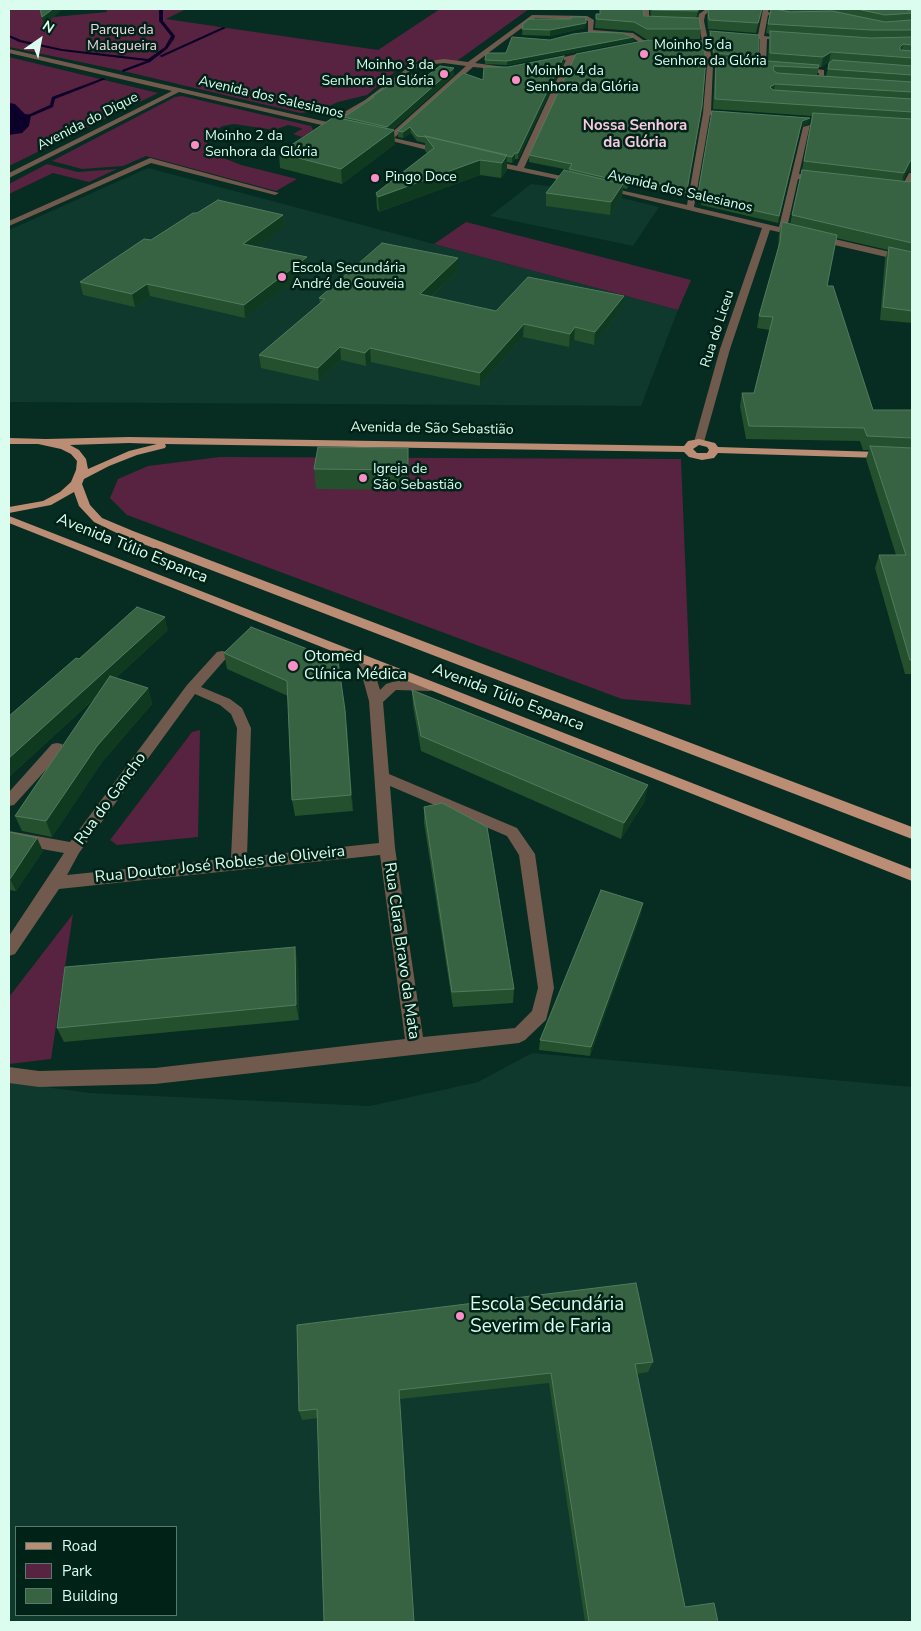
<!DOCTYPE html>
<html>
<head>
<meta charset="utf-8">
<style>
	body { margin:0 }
	#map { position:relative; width:921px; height:1631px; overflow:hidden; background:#072c21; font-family:"Nunito Sans",sans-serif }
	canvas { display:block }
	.frame { position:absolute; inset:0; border:10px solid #dbfdef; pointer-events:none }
	.legend { position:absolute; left:15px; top:1526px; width:162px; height:90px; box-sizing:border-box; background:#002217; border:1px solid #587a6d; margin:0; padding:6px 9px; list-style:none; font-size:15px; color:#dbfdef }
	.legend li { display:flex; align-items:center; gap:10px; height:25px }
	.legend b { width:25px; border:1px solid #587a6d }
	.north { position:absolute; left:15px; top:15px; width:50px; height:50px; -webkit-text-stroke:4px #002217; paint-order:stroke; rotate:33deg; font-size:14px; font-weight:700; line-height:20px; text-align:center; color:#dbfdef }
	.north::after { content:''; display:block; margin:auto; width:18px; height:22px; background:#dbfdef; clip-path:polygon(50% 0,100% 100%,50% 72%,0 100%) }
</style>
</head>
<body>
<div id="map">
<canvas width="921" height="1631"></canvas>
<div class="frame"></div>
<ul class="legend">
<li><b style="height:6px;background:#bb8d75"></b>Road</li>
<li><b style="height:14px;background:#572340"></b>Park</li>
<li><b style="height:14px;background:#376343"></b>Building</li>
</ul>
<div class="north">N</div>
</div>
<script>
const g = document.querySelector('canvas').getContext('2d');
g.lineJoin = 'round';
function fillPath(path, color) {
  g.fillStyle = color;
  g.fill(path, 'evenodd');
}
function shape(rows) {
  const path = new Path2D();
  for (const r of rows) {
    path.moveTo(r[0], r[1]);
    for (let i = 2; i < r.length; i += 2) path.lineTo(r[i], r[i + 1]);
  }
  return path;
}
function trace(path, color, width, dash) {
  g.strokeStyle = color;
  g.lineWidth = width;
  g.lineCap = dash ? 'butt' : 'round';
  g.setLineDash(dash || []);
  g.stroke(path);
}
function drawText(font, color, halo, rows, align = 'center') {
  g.font = font + ' "Nunito Sans",sans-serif';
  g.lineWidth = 5;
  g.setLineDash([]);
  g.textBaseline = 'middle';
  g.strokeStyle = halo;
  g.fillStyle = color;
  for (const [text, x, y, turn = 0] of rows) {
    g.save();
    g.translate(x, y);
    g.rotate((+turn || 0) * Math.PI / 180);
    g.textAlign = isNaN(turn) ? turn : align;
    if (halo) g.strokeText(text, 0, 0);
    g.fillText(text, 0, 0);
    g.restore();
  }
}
fillPath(shape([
	[148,168,434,244,678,310,641,406,9,402,9,230],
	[531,184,597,192,659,207,633,246,490,216],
	[532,1053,912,1087,912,1622,9,1622,9,1082,90,1093,370,1106,478,1082],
	[16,1527,176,1527,176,1615,16,1615]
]), '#0e392c');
fillPath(shape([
	[9,9,40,9,43,18,107,12,106,9,186,9,166,19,378,50,440,9,529,9,457,61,417,62,397,70,367,95,338,102,319,111,300,113,123,71,9,47],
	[9,57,158,93,9,166],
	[182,96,311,126,313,130,302,137,293,134,302,129,301,128,288,125,274,130,234,124,223,126,207,135,207,146,214,154,241,165,297,179,276,191,146,156,123,166,82,169,52,161,175,97],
	[47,164,78,172,117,169,89,182,53,173,9,194,9,184],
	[466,222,691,280,678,310,434,244],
	[220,457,681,459,691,705,622,699,127,515,110,498,118,479,148,466],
	[200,730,198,837,117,845,110,840,192,732],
	[73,914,51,1059,9,1064,9,997]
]), '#572340');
fillPath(shape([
	[9,103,15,104,25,114,31,115,29,126,22,133,9,135]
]), '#0c002a');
fillPath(shape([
	[159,9,163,9,163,21,175,36,174,39,167,49,150,62,123,72,122,70,146,61,62,51,19,42,9,37,9,35,21,40,62,49,148,59,165,47,171,36,159,21,159,9],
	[223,27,226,28,162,57,159,56,223,27],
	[103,78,106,79,55,99,53,107,32,116,9,122,9,120,30,114,50,105,52,97,103,78]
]), '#0c002a');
fillPath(shape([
	[643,9,649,9,649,21,660,21,662,24,644,24,643,9],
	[706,9,712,9,705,15,704,21,713,65,711,111,732,112,736,114,732,116,710,115,694,207,779,227,803,127,810,125,799,174,819,177,823,179,819,181,798,179,787,228,912,257,912,263,770,230,730,349,704,442,699,445,694,442,720,349,762,228,598,188,602,186,687,205,703,113,707,65,698,21,699,14,706,9],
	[763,9,769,9,768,12,793,18,790,20,768,15,764,36,792,39,789,41,767,39,766,67,763,69,760,67,760,39,737,36,740,34,758,35,763,9],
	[532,15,587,16,594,20,593,30,633,33,646,42,641,43,631,37,622,35,588,33,588,21,586,20,535,18,475,63,504,67,506,68,506,70,473,67,394,138,446,150,447,152,443,154,372,136,376,134,387,137,466,66,444,63,424,65,410,71,369,102,334,124,346,126,346,130,343,130,179,92,9,178,9,173,172,91,9,53,9,49,327,122,365,100,406,69,421,62,444,59,468,62,532,15],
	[595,50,598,52,597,53,574,59,524,168,580,180,580,184,485,164,485,160,488,160,517,166,566,60,544,65,542,64,542,62,595,50],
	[798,67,824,70,824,82,821,84,818,82,819,73,796,70,796,68,798,67],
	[150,158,279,193,275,195,151,163,9,226,9,221,150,158],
	[909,173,912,173,912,181,907,191,891,190,891,186,902,186,909,173],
	[222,651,227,652,229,655,201,687,230,699,242,708,251,728,247,857,379,843,369,701,358,661,360,658,365,657,370,658,380,690,386,684,399,680,435,683,437,686,435,689,430,691,396,690,383,702,389,774,517,828,535,854,554,988,546,1020,525,1040,519,1043,155,1084,39,1087,9,1083,9,1067,39,1071,155,1068,405,1039,380,855,59,889,15,954,9,956,9,936,64,853,9,843,9,831,70,842,187,685,217,652,222,651],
	[195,694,220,705,231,714,237,728,231,858,67,875,79,853,195,694],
	[390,786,507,836,519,855,538,988,532,1011,515,1028,423,1037,395,848,390,786],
	[57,743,62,744,64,748,62,752,14,805,9,806,9,792,52,744,57,743]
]), '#705a4e');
fillPath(shape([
	[129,437,684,446,688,441,699,439,715,443,718,447,912,453,912,459,718,453,714,458,702,460,689,457,684,452,165,444,166,446,165,448,137,455,109,466,84,479,82,484,90,505,102,518,133,531,912,827,912,839,125,537,94,522,79,506,74,492,51,505,9,513,9,507,43,501,60,492,71,482,76,470,77,461,71,454,61,449,38,444,9,444,9,438,46,439,129,437],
	[129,443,157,444,129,451,88,469,86,459,79,450,70,445,129,443],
	[699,445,707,447,709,450,707,453,697,453,693,449,699,445],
	[9,516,912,869,912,881,9,523,9,516]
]), '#bb8d75');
fillPath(shape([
	[650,9,703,9,699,11,697,18,701,29,700,39,646,39,633,31,595,28,596,14,651,16],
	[708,9,763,9,756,33,708,29,707,16],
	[770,9,912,9,912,172,912,171,907,172,903,181,910,182,912,178,912,323,880,320,885,259,888,250,836,238,827,286,873,410,912,410,912,674,905,674,875,568,879,555,896,555,866,459,869,450,863,450,860,441,746,439,740,406,742,393,754,393,770,330,757,328,759,316,778,249,779,234,782,222,790,224,802,170,812,116,713,109,715,67,716,59,714,59,709,37,710,31,759,57,759,60,768,61,769,41,770,34,766,33,770,11],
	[829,62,830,62,829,63,826,76,817,75,819,67,821,67],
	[586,17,585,28,550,36,522,35,523,24],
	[634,37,634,41,507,65,485,64,485,60,506,53,550,40],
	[564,56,564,62,518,159,515,159,512,163,507,162,507,170,501,178,480,175,379,212,377,209,376,193,427,153,425,151,425,143,417,141,411,133,403,138,398,137,398,131,483,80,508,67],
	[706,59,686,197,630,184,627,189,623,188,622,197,610,215,546,206,546,193,569,170,529,162,529,155],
	[454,75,392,130,395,144,342,184,280,168,279,153,344,119,344,117,371,99,371,97,424,78],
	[712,111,809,123,801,127,778,223,701,205,702,200,697,199],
	[197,213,283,215,284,227,257,247,308,270,245,318,150,296,135,307,83,295,80,282],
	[458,271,431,297,496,311,622,309,594,345,574,340,569,347,523,337,480,386,371,362,366,366,341,360,319,381,261,368,259,355,320,303,319,298],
	[408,448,409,490,316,489,314,469],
	[251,627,347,726,353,811,295,816,292,800,288,696,227,669,224,653],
	[168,630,116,678,148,688,152,704,102,762,52,837,22,831,15,816,96,697,9,777,9,716,79,659],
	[412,690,645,801,621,839,421,751,413,706],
	[424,807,514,989,513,1003,453,1007,424,823],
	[9,832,43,851,16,891,9,890],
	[641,914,590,1056,539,1050,540,1040],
	[298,962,299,1020,64,1042,57,1028],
	[297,1325,653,1362,648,1372,637,1374,685,1607,718,1622,585,1622,549,1383,400,1399,318,1418,302,1420,299,1411]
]), '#24502e');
fillPath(shape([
	[53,9,63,9,44,25,42,17],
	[698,9,703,9,699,11,696,20],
	[762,9,763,9,756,33,758,23],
	[586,23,585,28,550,36,550,30],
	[634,37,634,41,507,65,507,61],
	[903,44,901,54,900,47],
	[831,52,829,62,821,67,823,57],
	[564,56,564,62,518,159,518,153],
	[454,68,454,75,387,134,387,127],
	[775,84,773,94,770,87],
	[810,118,809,123,801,127,778,223,802,121],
	[410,127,411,133,403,138,403,132],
	[394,130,395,144,342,184,341,169],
	[515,153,515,159,512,163,512,157],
	[507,155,507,170,501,178,502,163],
	[480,160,480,175,379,212,378,197],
	[910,161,912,161,912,171,907,172,901,184,904,173],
	[631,177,630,184,627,189,628,183],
	[623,184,622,197,610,215,611,202],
	[283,215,284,227,245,256,243,244],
	[307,257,308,270,245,318,244,305],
	[458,258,458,271,420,307,420,294],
	[147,284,150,296,135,307,132,294],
	[624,296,622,309,594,345,595,332],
	[524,324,523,337,480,386,480,373],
	[575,327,574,340,569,347,570,334],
	[340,347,341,360,319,381,318,368],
	[370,348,371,362,366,366,365,353],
	[408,448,409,468,409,490,408,470],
	[165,617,168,630,9,777,9,758],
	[148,688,152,704,102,762,52,837,46,821,97,746],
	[345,710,347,726,353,811,351,795],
	[648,785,645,801,621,839,624,823],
	[37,838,43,851,16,891,10,879],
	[643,903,641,914,590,1056,591,1047],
	[295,947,298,962,299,1020,296,1005],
	[399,1390,400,1399,415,1622,414,1622]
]), '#103a20');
const building = shape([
	[40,9,53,9,42,17,40,9],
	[600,9,643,9,644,16,699,18,701,29,647,29,634,22,596,19,596,14,600,14,600,9],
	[652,9,698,9,698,11,652,10,652,9],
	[708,9,762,9,758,23,709,20,708,9],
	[771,9,775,9,790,12,832,11,885,22,912,20,912,30,871,30,768,24,771,9],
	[857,9,903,9,912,11,912,13,885,15,857,9],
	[571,17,586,17,586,23,550,30,522,29,523,24,529,19,571,19,571,17],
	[710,31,759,35,759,57,714,53,710,31],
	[770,31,871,38,912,37,912,45,903,44,900,47,900,50,912,51,912,58,831,52,823,57,770,53,770,31],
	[590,32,622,33,634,37,507,61,485,60,486,53,506,53,512,37,550,40,573,34,590,32],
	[648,40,702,41,706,59,702,106,687,190,631,177,628,183,569,169,572,164,529,155,576,54,648,40],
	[564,56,518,153,515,153,512,157,425,136,426,137,417,136,410,127,403,132,398,131,463,73,483,80,484,67,508,67,564,56],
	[716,57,819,65,818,68,774,66,773,70,777,73,912,82,912,92,775,84,770,87,773,90,912,99,912,112,715,99,716,57],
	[833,60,912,66,912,75,828,69,829,63,833,60],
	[440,66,454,68,387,127,344,117,374,97,371,97,406,74,424,78,440,66],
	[712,111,810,118,802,121,779,216,702,199,704,195,698,193,712,111],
	[813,113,912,119,912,161,910,161,904,173,804,161,813,113],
	[334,117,394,130,341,169,279,153,334,117],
	[425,136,507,155,502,163,480,160,378,197,376,193,434,148,425,136],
	[564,170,623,184,611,202,546,193,564,170],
	[802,170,910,182,912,178,912,243,792,215,802,170],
	[218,200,283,215,243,244,307,257,244,305,147,284,132,294,80,282,144,239,151,240,193,213,197,213,218,200],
	[782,222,837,235,827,286,833,286,873,410,912,410,912,438,867,436,864,428,749,426,742,393,754,393,773,317,759,316,780,242,782,222],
	[382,243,458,258,420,294,496,311,528,277,624,296,595,332,575,327,570,334,524,324,480,373,370,348,365,353,340,347,318,368,259,355,325,299,319,298,382,243],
	[889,247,912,252,912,311,883,307,889,247],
	[870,446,912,448,912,660,910,660,879,555,906,555,870,446],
	[318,447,408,448,408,470,314,469,318,447],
	[137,607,165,617,9,758,9,716,76,658,79,659,137,607],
	[251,627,338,661,345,710,351,795,292,800,287,681,224,653,251,627],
	[110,676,148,688,97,746,46,821,15,816,110,676],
	[412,690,648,785,624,823,421,736,412,690],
	[442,803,487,827,514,989,452,992,424,807,442,803],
	[9,832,37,838,10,879,9,878,9,832],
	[601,890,643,903,591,1047,540,1040,601,890],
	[295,947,296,1005,57,1028,65,967,295,947],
	[636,1283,653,1362,635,1364,685,1607,714,1603,718,1622,589,1622,551,1373,399,1390,414,1622,324,1622,317,1409,299,1411,297,1325,636,1283]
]);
fillPath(building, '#376343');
trace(building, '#517b5e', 1);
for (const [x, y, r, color] of [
	[644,54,5,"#fa8fc7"],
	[444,74,5,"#fa8fc7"],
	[516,80,5,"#fa8fc7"],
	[195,145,5,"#fa8fc7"],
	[375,178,5,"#fa8fc7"],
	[282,277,5,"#fa8fc7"],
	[363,478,5,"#fa8fc7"],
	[293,666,6,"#fa8fc7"],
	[460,1316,5,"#fa8fc7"]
]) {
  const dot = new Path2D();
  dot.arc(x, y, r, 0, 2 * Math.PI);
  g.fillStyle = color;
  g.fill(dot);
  trace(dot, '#002217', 2);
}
drawText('14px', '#f1d6e2', '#002217', [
	["Parque da",122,31],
	["Malagueira",122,47]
]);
drawText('14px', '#dbfdef', '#002217', [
	["Moinho 5 da",654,46],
	["Senhora da Glória",654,62],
	["Moinho 3 da",434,66,"right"],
	["Senhora da Glória",434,82,"right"],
	["Moinho 4 da",526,72],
	["Senhora da Glória",526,88],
	["Moinho 2 da",205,137],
	["Senhora da Glória",205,153],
	["Pingo Doce",385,178],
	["Escola Secundária",292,269],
	["André de Gouveia",292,285],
	["Igreja de",373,470],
	["São Sebastião",373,486]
], 'left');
drawText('14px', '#dbfdef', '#002217', [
	["Avenida dos Salesianos",271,98,13],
	["Avenida do Dique",88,122,-27],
	["Avenida dos Salesianos",680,192,13],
	["Rua do Liceu",718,329,-72],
	["Avenida de São Sebastião",432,429,1]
]);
drawText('bold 15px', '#f9cae1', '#002217', [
	["Nossa Senhora",635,126],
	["da Glória",635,143]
]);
drawText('16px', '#dbfdef', '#002217', [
	["Avenida Túlio Espanca",132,549,22],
	["Avenida Túlio Espanca",508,698,21],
	["Rua do Gancho",111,799,-54],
	["Rua Doutor José Robles de Oliveira",220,865,-6],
	["Rua Clara Bravo da Mata",401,951,82]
]);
drawText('16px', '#dbfdef', '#002217', [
	["Otomed",304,657],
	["Clínica Médica",304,675]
], 'left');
drawText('19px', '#dbfdef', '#002217', [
	["Escola Secundária",470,1305],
	["Severim de Faria",470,1327]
], 'left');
</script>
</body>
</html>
